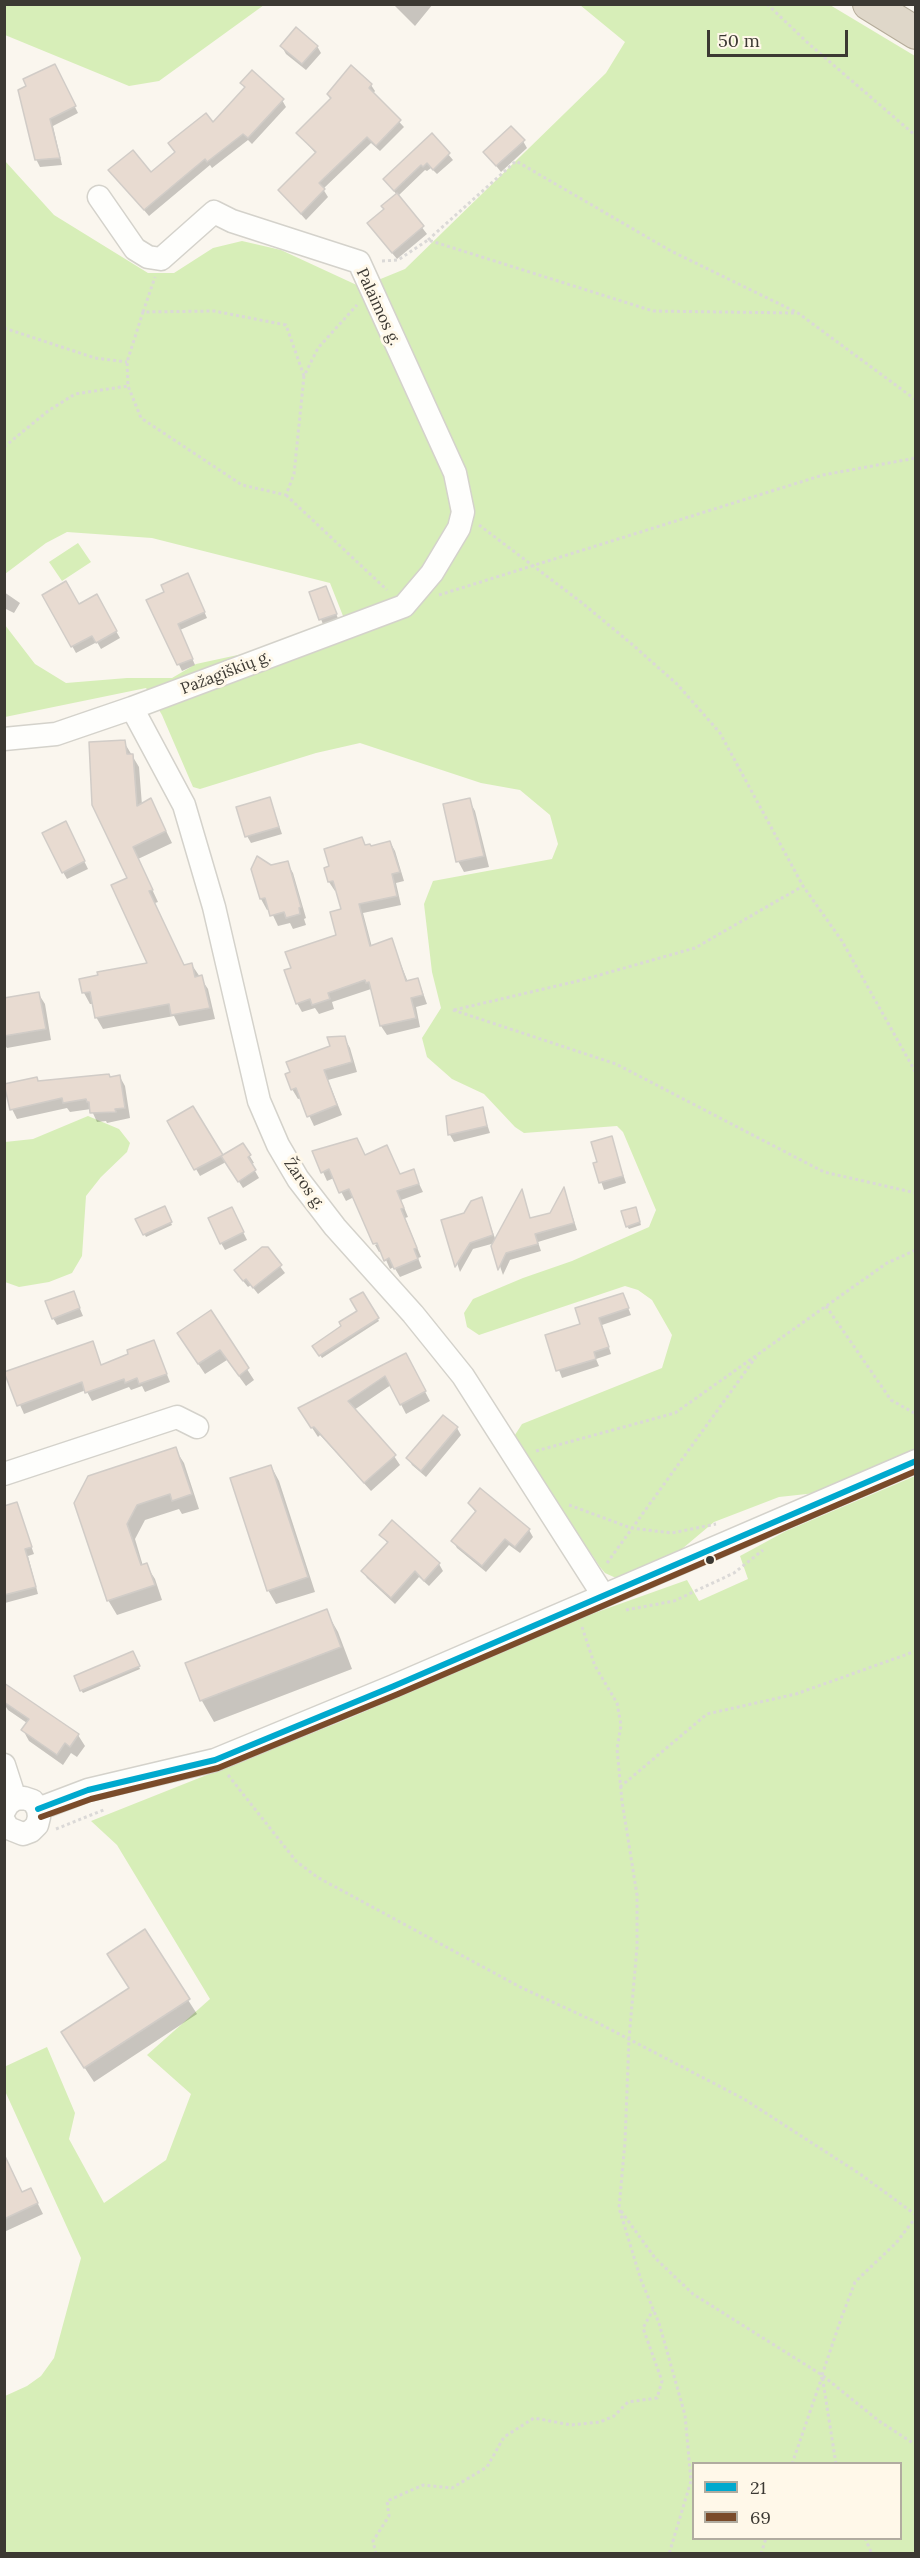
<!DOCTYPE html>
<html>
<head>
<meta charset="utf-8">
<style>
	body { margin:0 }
	#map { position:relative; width:920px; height:2558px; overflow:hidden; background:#faf6ee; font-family:Lora,serif }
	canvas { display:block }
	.frame { position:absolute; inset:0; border:6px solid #3c3933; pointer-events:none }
	.legend { position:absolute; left:692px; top:2462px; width:210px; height:78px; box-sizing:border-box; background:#fff8e9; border:2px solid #b1aca0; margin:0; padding:8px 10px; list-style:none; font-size:18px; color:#3c3933 }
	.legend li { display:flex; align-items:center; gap:12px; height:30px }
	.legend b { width:30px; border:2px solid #b1aca0 }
	.scale { position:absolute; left:707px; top:30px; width:141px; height:27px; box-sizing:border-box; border:3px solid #3c3933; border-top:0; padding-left:8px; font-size:18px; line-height:21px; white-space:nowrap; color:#3c3933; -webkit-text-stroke:4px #fff8e9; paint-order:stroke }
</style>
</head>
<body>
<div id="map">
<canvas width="920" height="2558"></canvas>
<div class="frame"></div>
<ul class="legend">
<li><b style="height:8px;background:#00a9ce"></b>21</li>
<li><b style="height:8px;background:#7a4b2a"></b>69</li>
</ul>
<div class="scale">50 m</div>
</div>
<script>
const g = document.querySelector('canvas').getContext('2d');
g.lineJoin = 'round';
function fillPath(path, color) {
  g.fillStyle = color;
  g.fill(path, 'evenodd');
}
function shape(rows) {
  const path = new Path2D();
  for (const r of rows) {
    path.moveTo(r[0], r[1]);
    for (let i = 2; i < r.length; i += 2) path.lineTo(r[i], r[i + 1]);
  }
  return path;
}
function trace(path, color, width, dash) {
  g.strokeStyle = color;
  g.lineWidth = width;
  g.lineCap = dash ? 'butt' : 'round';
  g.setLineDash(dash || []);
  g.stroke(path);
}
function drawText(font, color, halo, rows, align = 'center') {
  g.font = font + ' Lora,serif';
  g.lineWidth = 6;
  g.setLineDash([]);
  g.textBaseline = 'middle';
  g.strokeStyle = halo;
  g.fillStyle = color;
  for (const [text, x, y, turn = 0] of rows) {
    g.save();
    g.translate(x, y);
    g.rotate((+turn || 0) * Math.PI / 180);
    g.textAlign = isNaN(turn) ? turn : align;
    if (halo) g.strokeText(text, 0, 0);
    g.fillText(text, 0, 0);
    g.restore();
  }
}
fillPath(shape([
	[4,5,5,4,264,5,159,81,129,86,5,35],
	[580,5,830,5,915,56,915,1451,816,1493,779,1497,714,1522,676,1554,626,1578,616,1578,605,1573,600,1567,513,1438,522,1424,662,1368,672,1335,652,1300,638,1290,625,1286,479,1335,467,1327,464,1313,473,1299,523,1278,572,1261,649,1227,656,1210,623,1132,617,1126,524,1133,515,1127,484,1094,452,1079,427,1057,422,1038,441,1008,432,972,424,904,433,881,552,859,558,844,550,815,520,790,481,783,360,743,316,753,200,789,193,787,162,715,146,688,5,717,5,625,35,664,66,683,127,678,172,678,196,664,247,653,345,621,330,583,152,538,67,532,46,543,5,574,5,161,54,215,148,273,174,273,213,248,242,241,281,250,361,287,405,269,606,73,625,42],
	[78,543,91,562,62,581,49,562],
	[88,1116,119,1129,130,1143,127,1152,101,1177,86,1196,82,1256,72,1273,49,1282,19,1287,5,1282,5,1142,33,1139],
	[915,1476,915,2553,5,2553,5,2396,27,2386,41,2376,54,2358,81,2258,5,2091,4,2067,47,2047,75,2113,69,2139,104,2203,166,2160,191,2094,147,2055,210,1999,117,1845,91,1821,350,1718,555,1627,687,1580,699,1601,748,1579,740,1556,786,1531],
	[694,2464,900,2464,900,2538,694,2538]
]), '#d7eeb8');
fillPath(shape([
	[393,4,433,4,415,26],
	[317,46,321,53,306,70,286,54,282,47],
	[58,73,78,113,53,126,62,165,40,167,36,159],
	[242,83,282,100,286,107,252,144,248,140,212,168,210,165,149,216,110,170,150,174,213,124,245,89],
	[371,85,375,91,373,94,404,127,380,151,371,143,323,189,328,197,306,220,280,191,316,154,298,133,331,100,328,95],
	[432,135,453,160,437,174,431,168,427,171,425,170,398,196,427,234,397,259,373,230,397,195,385,180],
	[523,141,527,148,501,172,485,152],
	[191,581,207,618,180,630,195,665,182,671,148,601],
	[326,588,339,621,324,627,311,593],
	[4,592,20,603,14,613,4,608],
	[44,596,78,606,96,596,120,638,101,649,97,642,76,653],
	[124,742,139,767,142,805,151,800,172,843,138,859,158,902,155,903,184,967,192,965,208,989,215,1019,179,1026,174,1016,103,1029,96,1017,94,1004,90,1004,84,993,149,964,129,878],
	[270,799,282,834,251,843,247,836],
	[469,800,475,811,489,867,464,872,458,861],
	[69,830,88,869,67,879,63,872],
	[390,842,395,851,404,881,396,883,401,905,363,913,372,947,391,940,408,982,418,979,427,1004,416,1007,420,1027,387,1035,381,1026,371,989,332,1002,334,1009,319,1014,315,1008,302,1012,297,1003,338,936,343,910,337,890,335,891,329,882,326,869,366,847,371,848],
	[287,863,293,873,306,918,304,919,306,925,293,929,290,923,278,926,270,909,267,910,261,899,253,869],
	[38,993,45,1004,51,1040,7,1048,4,1044,4,999],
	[344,1037,350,1048,357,1072,328,1080,342,1115,314,1126,301,1098,298,1099,292,1089,331,1047],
	[76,1077,78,1080,120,1077,125,1086,130,1118,107,1123,106,1121,97,1122,91,1109,70,1112,67,1108,17,1119,12,1109,38,1083],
	[192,1108,222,1158,243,1145,254,1163,251,1164,259,1178,243,1188,226,1162,200,1176,169,1122],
	[482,1109,490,1133,454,1142,450,1135,448,1117],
	[611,1138,626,1183,604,1190,595,1164,599,1163],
	[314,1152,365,1157,400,1175,413,1171,423,1192,401,1200,408,1217,405,1218,421,1257,418,1258,422,1268,400,1277,394,1267,390,1269,382,1251,379,1252,375,1245,384,1241,354,1197,346,1201,334,1178,327,1181],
	[564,1190,577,1230,538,1242,541,1251,510,1260,503,1275,493,1246,495,1243,473,1249,460,1272,443,1221,465,1214,481,1199,496,1241,522,1192,531,1220,551,1214],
	[164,1208,172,1225,146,1237,137,1219],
	[637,1211,641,1225,629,1229,627,1226],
	[235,1216,247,1240,225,1250,221,1243],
	[267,1249,285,1273,258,1294,251,1285,248,1287,240,1277],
	[73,1292,83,1316,57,1325,53,1318],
	[362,1294,379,1321,322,1358,314,1346,359,1312],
	[623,1295,631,1315,602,1325,611,1354,596,1359,599,1366,562,1378,546,1336,582,1325],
	[211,1313,254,1380,246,1386,227,1360,205,1374,185,1344],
	[154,1342,170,1382,145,1392,142,1386,131,1390,129,1387,92,1401,86,1390,24,1414,6,1373,92,1343,102,1366,130,1355],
	[411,1365,430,1401,406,1414,391,1385,354,1410,394,1456,400,1465,371,1491,320,1435,318,1437,300,1409],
	[444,1417,457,1428,461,1435,426,1477,412,1465,408,1458],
	[175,1449,184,1463,199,1509,182,1514,179,1509,145,1520,135,1539,143,1566,146,1565,155,1579,162,1600,117,1615,108,1600,89,1477],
	[271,1466,279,1481,315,1592,276,1604,268,1590],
	[469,1503,529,1530,533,1537,520,1553,509,1545,486,1572,457,1548,453,1541,476,1513],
	[16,1504,34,1554,28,1556,38,1594,5,1603,4,1508],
	[381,1535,439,1564,443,1571,429,1586,419,1577,395,1604,367,1578,363,1572,388,1544],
	[326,1611,338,1632,352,1669,214,1722,202,1701,187,1664],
	[134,1656,140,1669,83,1693,81,1690],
	[9,1688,78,1735,85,1746,77,1757,71,1753,63,1765,29,1741,23,1730,27,1723,8,1710,4,1704,4,1694],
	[144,1931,197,2014,94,2082,71,2047,131,1989],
	[4,2157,22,2193,31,2190,43,2214,4,2232]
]), '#0003');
const building = shape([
	[296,27,318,46,302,64,280,46,296,27],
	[55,64,76,106,50,119,60,158,35,160,18,90,26,86,23,79,55,64],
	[351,65,372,84,369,88,401,120,376,146,367,137,319,183,325,189,301,214,278,190,316,152,296,133,331,98,327,94,351,65],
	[252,70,284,99,248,138,243,134,207,162,205,159,144,210,108,170,133,150,151,172,175,152,168,143,206,113,213,122,245,87,240,83,252,70],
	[511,126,525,140,496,166,483,152,511,126],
	[432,133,450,153,433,170,427,163,423,167,421,165,394,191,383,179,432,133],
	[397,193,424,226,392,253,367,223,384,209,381,206,397,193],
	[188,573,205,612,178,624,193,659,177,665,146,600,164,592,161,585,188,573],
	[66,581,79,604,97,594,117,631,96,643,92,636,71,647,42,595,66,581],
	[326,586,337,614,319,620,309,592,326,586],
	[125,740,127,754,133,754,137,806,151,798,166,831,133,847,153,890,149,891,184,965,192,963,195,977,202,975,210,1008,171,1015,169,1004,95,1018,90,992,82,993,79,979,98,975,97,972,147,963,111,885,127,878,92,805,89,742,125,740],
	[270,797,279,827,245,837,236,807,270,797],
	[470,798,484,856,456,862,443,804,470,798],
	[66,821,85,861,62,873,42,833,66,821],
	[362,837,365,845,370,844,371,846,390,841,400,872,392,874,397,896,359,904,370,946,392,938,406,981,418,978,423,995,411,998,416,1018,380,1026,369,982,366,983,365,980,328,993,330,999,312,1005,310,999,296,1004,284,970,291,968,285,952,336,935,330,912,341,909,333,881,328,882,324,868,329,866,324,849,362,837],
	[257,856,271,865,288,861,301,907,299,908,300,914,286,918,284,912,270,916,265,898,260,899,251,869,257,856],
	[39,992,46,1029,4,1036,4,998,39,992],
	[345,1036,352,1062,324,1070,337,1105,307,1117,296,1088,291,1090,285,1074,290,1072,286,1062,330,1046,327,1037,345,1036],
	[109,1074,110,1077,120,1075,125,1108,115,1109,116,1112,90,1113,89,1102,87,1102,86,1099,63,1103,62,1098,10,1110,4,1084,37,1077,38,1081,109,1074],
	[193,1106,223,1155,194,1170,167,1121,193,1106],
	[483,1107,487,1126,448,1135,446,1116,483,1107],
	[612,1136,623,1176,599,1183,593,1163,597,1162,591,1142,612,1136],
	[357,1138,365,1155,387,1145,400,1174,414,1169,419,1184,397,1191,404,1208,401,1209,417,1248,414,1249,418,1259,394,1269,389,1258,384,1261,377,1243,373,1244,349,1189,339,1193,329,1169,321,1173,312,1151,357,1138],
	[243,1143,251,1155,248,1157,256,1170,238,1182,221,1156,243,1143],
	[564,1187,574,1223,535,1234,538,1244,506,1253,498,1270,491,1246,522,1189,530,1218,550,1213,564,1187],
	[482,1197,493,1235,470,1243,455,1267,441,1220,464,1213,471,1201,482,1197],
	[165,1206,172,1222,143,1235,135,1219,165,1206],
	[232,1207,244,1232,220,1244,208,1218,232,1207],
	[636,1207,640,1222,626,1227,621,1211,636,1207],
	[262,1247,268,1247,282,1265,253,1288,246,1279,243,1281,234,1270,262,1247],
	[74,1291,80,1308,52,1319,45,1301,74,1291],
	[363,1292,379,1318,319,1356,312,1346,341,1326,339,1322,357,1311,350,1299,363,1292],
	[623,1293,629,1308,599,1318,609,1347,594,1352,596,1359,556,1371,545,1335,580,1324,575,1308,623,1293],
	[211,1310,249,1368,239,1376,220,1350,198,1364,177,1333,211,1310],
	[154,1340,167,1374,139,1384,137,1378,125,1383,124,1379,85,1393,82,1382,17,1406,4,1372,93,1341,101,1365,128,1354,127,1350,154,1340],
	[406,1353,426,1391,400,1405,385,1376,348,1401,396,1455,364,1483,314,1427,311,1428,298,1408,406,1353],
	[443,1415,458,1427,421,1471,406,1458,443,1415],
	[176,1447,192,1494,172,1501,170,1494,137,1505,127,1524,141,1565,147,1563,155,1585,107,1601,74,1503,88,1476,176,1447],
	[271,1465,308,1577,267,1591,230,1478,271,1465],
	[480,1488,530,1529,515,1547,505,1539,482,1566,451,1541,476,1511,468,1503,480,1488],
	[17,1502,32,1547,25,1549,36,1587,4,1595,4,1506,17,1502],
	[392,1520,440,1563,424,1581,415,1571,391,1598,361,1571,388,1542,379,1535,392,1520],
	[327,1609,341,1647,200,1701,185,1663,327,1609],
	[133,1651,140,1666,80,1691,74,1676,133,1651],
	[4,1683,79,1734,70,1747,65,1743,57,1755,21,1730,29,1719,4,1702,4,1683],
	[145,1929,190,1999,84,2068,61,2032,129,1988,107,1954,145,1929],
	[4,2154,22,2192,31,2188,38,2203,4,2219,4,2154]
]);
fillPath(building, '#e8dbd1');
trace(building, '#d1ccc7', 1.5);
const minor = shape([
	[132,708,184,805,214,907,259,1101,278,1145,298,1179,335,1227,413,1314,463,1376,603,1595],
	[4,739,56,734,132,708,404,606,432,573,459,528,463,512,455,473,359,262,232,221,214,212,161,259,148,257,135,249,99,197],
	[4,1474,177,1417,197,1427],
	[4,1765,15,1799],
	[38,1809,88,1790,215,1760,394,1686,916,1461],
	[4,1811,8,1804,15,1799,24,1798,33,1801,38,1809,39,1817,37,1825,31,1831,23,1834,8,1828,4,1821]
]);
const highway = shape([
	[869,4,916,33]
]);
trace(minor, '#d4d2cb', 25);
trace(highway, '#b5ac9a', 34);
trace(shape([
	[767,4,809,44,916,136],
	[428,240,516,161,671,251,798,313,916,400],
	[382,261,398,260,428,240,653,311,796,313],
	[143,312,155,277],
	[4,328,95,358,127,362],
	[304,376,286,325,214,311,143,312,127,362,128,386,141,418,242,485,286,495,294,474,304,376,318,348,357,305],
	[4,447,48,411,75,394,128,386],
	[286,495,387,590],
	[479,525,581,602,634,646,678,685,720,733,803,886,842,941,916,1073],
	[439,595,823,475,916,458],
	[453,1010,616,1064,824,1172,916,1193],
	[454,1010,582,980,695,948,803,886],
	[826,1306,891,1400,916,1414],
	[536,1451,675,1413,887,1263,916,1250],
	[569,1505,631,1528,672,1533,716,1524],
	[607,1563,756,1357],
	[626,1610,674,1601,734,1573,763,1550],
	[582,1627,595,1666,617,1703,621,1725,617,1749,622,1801,637,1895,637,1947,629,2039,625,2142,619,2208,641,2280,659,2323,685,2415,691,2481,669,2554],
	[228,1775,296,1861,317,1877,522,1988,596,2022,744,2099,860,2174,916,2215],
	[620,1787,707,1714,796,1694,916,1651],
	[56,1829,106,1809],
	[621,2211,655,2258,693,2294,822,2375,879,2421,916,2445],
	[792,2464,822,2377],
	[836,2464,822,2375,841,2319,855,2282,896,2243,916,2217],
	[865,2538,872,2554],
	[376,2554,373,2541,389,2516,387,2501,423,2485,452,2488,487,2467,504,2437,534,2418,571,2425,600,2422,614,2416,628,2402,657,2398,662,2381,643,2328,653,2310],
	[761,2554,766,2538]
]), '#dbd9d7', 3, [3, 3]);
trace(minor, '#fefefc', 22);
trace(highway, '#dfd7c9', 32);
trace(shape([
	[38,1809,88,1790,215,1760,394,1686,916,1461]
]), '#00a9ce', 6);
trace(shape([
	[41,1817,91,1799,218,1768,398,1694,916,1471]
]), '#7a4b2a', 6);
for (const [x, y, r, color] of [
	[710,1560,5,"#3c3933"]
]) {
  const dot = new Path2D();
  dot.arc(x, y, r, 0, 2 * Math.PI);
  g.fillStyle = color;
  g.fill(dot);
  trace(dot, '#fff8e9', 2);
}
drawText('16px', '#3c3933', '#fff8e9', [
	["Palaimos g.",378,307,65],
	["Pažagiškių g.",226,673,-21],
	["Žaros g.",304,1184,55]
]);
</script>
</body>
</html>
